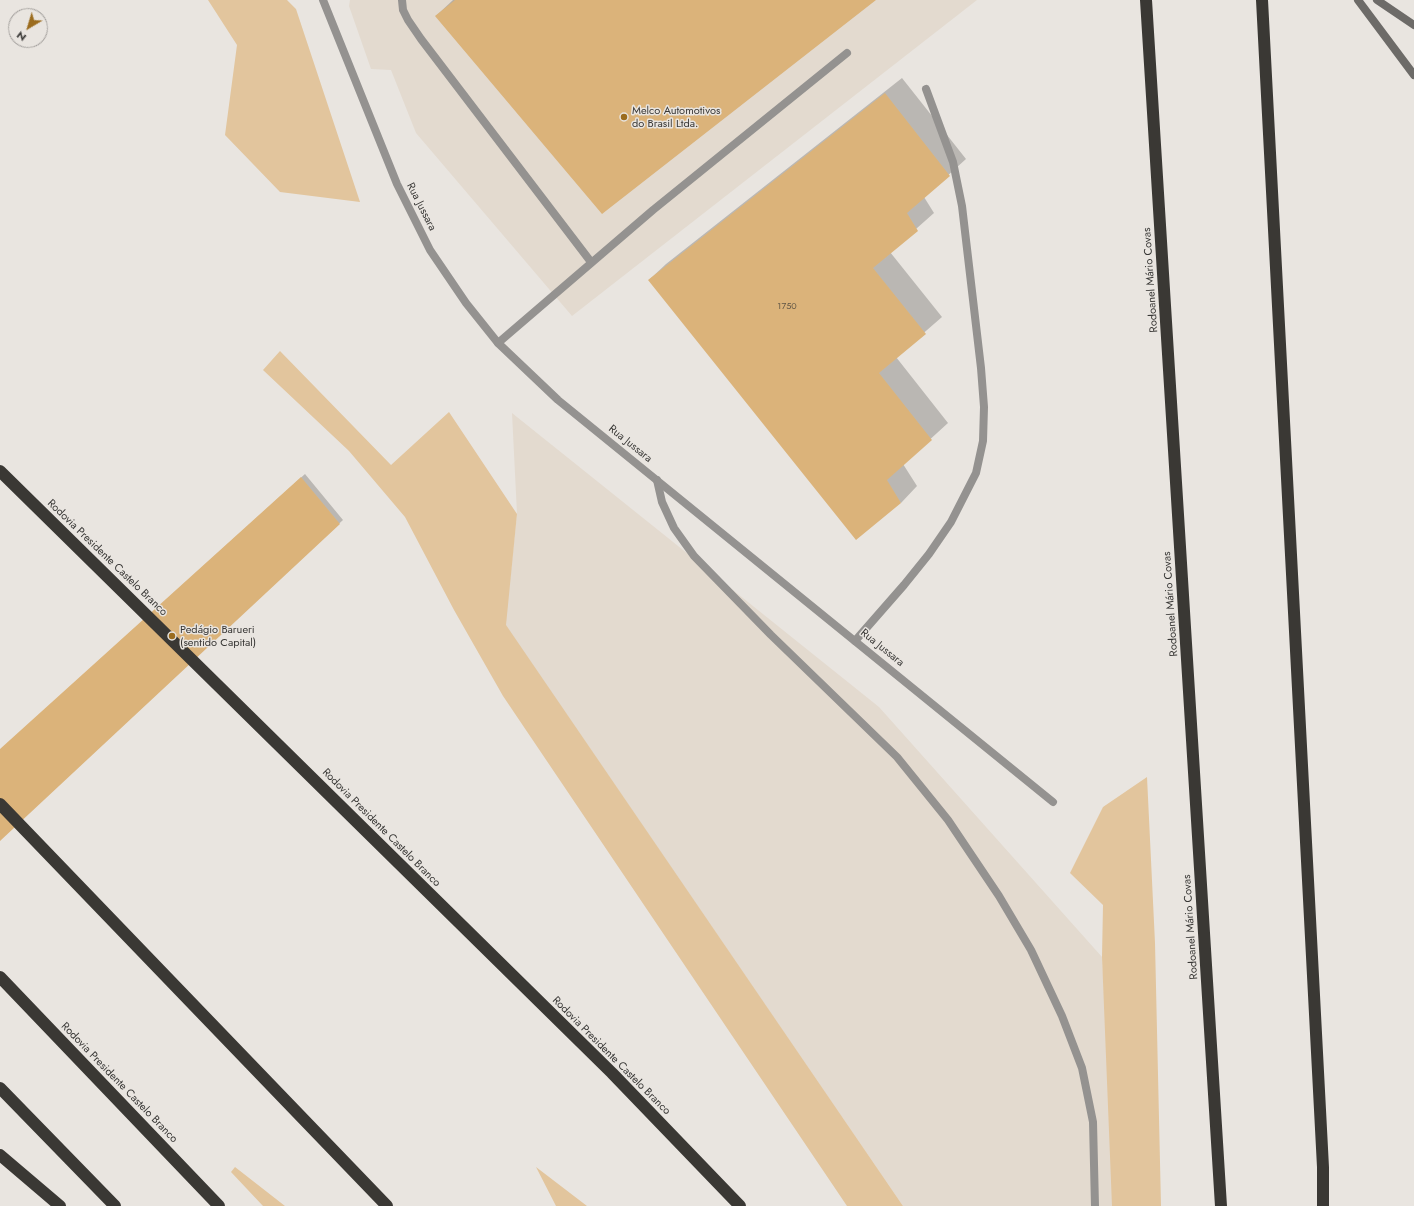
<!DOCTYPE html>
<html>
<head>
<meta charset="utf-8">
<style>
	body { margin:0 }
	#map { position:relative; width:1414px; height:1206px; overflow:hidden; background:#e9e5e0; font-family:Jost,sans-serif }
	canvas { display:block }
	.north { position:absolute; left:8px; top:8px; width:40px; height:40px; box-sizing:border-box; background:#e9e5e0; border:1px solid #a29f9c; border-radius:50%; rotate:218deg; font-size:11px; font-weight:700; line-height:16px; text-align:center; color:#383735 }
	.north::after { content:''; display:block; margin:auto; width:14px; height:18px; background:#9b6c1e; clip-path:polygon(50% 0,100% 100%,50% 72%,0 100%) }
</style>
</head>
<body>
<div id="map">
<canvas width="1414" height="1206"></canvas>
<div class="north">N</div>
</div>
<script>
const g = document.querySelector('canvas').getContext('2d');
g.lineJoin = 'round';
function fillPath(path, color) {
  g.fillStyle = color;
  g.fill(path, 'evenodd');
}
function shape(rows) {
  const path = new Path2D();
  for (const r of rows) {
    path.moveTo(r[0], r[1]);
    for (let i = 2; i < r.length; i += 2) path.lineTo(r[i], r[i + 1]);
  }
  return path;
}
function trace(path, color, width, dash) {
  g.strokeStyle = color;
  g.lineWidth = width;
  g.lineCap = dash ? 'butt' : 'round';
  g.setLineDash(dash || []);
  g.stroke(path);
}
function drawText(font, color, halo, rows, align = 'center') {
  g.font = font + ' Jost,sans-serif';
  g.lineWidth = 3;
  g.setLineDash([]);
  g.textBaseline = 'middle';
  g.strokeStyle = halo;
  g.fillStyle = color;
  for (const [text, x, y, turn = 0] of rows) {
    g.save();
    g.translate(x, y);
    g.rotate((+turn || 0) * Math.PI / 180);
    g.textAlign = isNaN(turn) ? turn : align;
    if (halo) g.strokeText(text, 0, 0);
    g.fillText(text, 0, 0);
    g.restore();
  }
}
fillPath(shape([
	[350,0,977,0,572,316,416,133,391,70,371,69,349,6],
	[512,413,879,707,1102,957,1116,1206,903,1206,505,625,517,514]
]), '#e3dacf');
fillPath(shape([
	[208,0,287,0,296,9,360,202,280,192,225,135,237,45],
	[280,351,391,465,449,412,517,514,506,625,903,1206,847,1206,503,696,454,610,405,517,349,451,263,370],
	[1147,777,1155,943,1161,1206,1112,1206,1102,957,1103,905,1070,873,1103,807],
	[235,1167,285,1206,263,1206,231,1172],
	[536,1167,587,1206,556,1206]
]), '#e2c59d');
fillPath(shape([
	[453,0,874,0,436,16],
	[902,78,966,159,924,197,934,213,890,252,942,317,896,357,948,423,903,464,917,486,901,503,649,280,666,264],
	[305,474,343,520,0,840,0,750]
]), '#0003');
fillPath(shape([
	[455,0,876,0,602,214,435,16],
	[885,93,950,176,907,213,918,231,873,268,926,334,879,373,932,440,887,480,901,503,856,540,648,280],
	[301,477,340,524,0,841,0,749]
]), '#dbb37a');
trace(shape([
	[402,0,403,10,408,20,421,39,591,262],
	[498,343,653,210,847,53],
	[657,480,662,502,674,528,694,556,771,635,897,757,948,820,999,896,1031,950,1062,1016,1082,1068,1093,1122,1095,1206],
	[855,641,904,585,929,554,951,522,976,473,983,441,984,407,981,368,962,206,953,162,926,89]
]), '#949290', 8);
trace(shape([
	[323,0,397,184,430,250,466,303,498,343,558,400,1053,802]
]), '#949290', 8);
trace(shape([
	[1358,0,1414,75],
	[1377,0,1414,25]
]), '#6d6b68', 8);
trace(shape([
	[1146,0,1221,1206],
	[1262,0,1323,1167,1323,1206],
	[0,471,612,1073,740,1206],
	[0,804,387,1206],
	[0,977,219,1206],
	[0,1088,115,1206],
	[0,1155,60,1206]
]), '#3a3834', 12);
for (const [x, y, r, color] of [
	[624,117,4,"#9b6c1e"],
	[172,636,4,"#9b6c1e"]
]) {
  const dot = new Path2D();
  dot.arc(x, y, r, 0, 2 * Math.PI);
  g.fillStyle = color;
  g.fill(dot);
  trace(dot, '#e9e5e0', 1.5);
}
drawText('9px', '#615646', null, [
	["1750",787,307]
]);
drawText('11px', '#383735', '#e9e5e0', [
	["Melco Automotivos",632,111],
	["do Brasil Ltda.",632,124],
	["Pedágio Barueri",180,630],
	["(sentido Capital)",180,643]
], 'left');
drawText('11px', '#383735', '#e9e5e0', [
	["Rua Jussara",421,207,63],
	["Rodoanel Mário Covas",1151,280,-94],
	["Rua Jussara",630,444,39],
	["Rodovia Presidente Castelo Branco",107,558,44],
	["Rodoanel Mário Covas",1171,604,-94],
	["Rua Jussara",882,648,39],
	["Rodovia Presidente Castelo Branco",381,828,45],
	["Rodoanel Mário Covas",1191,927,-94],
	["Rodovia Presidente Castelo Branco",611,1056,45],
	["Rodovia Presidente Castelo Branco",119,1083,46]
]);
</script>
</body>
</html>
